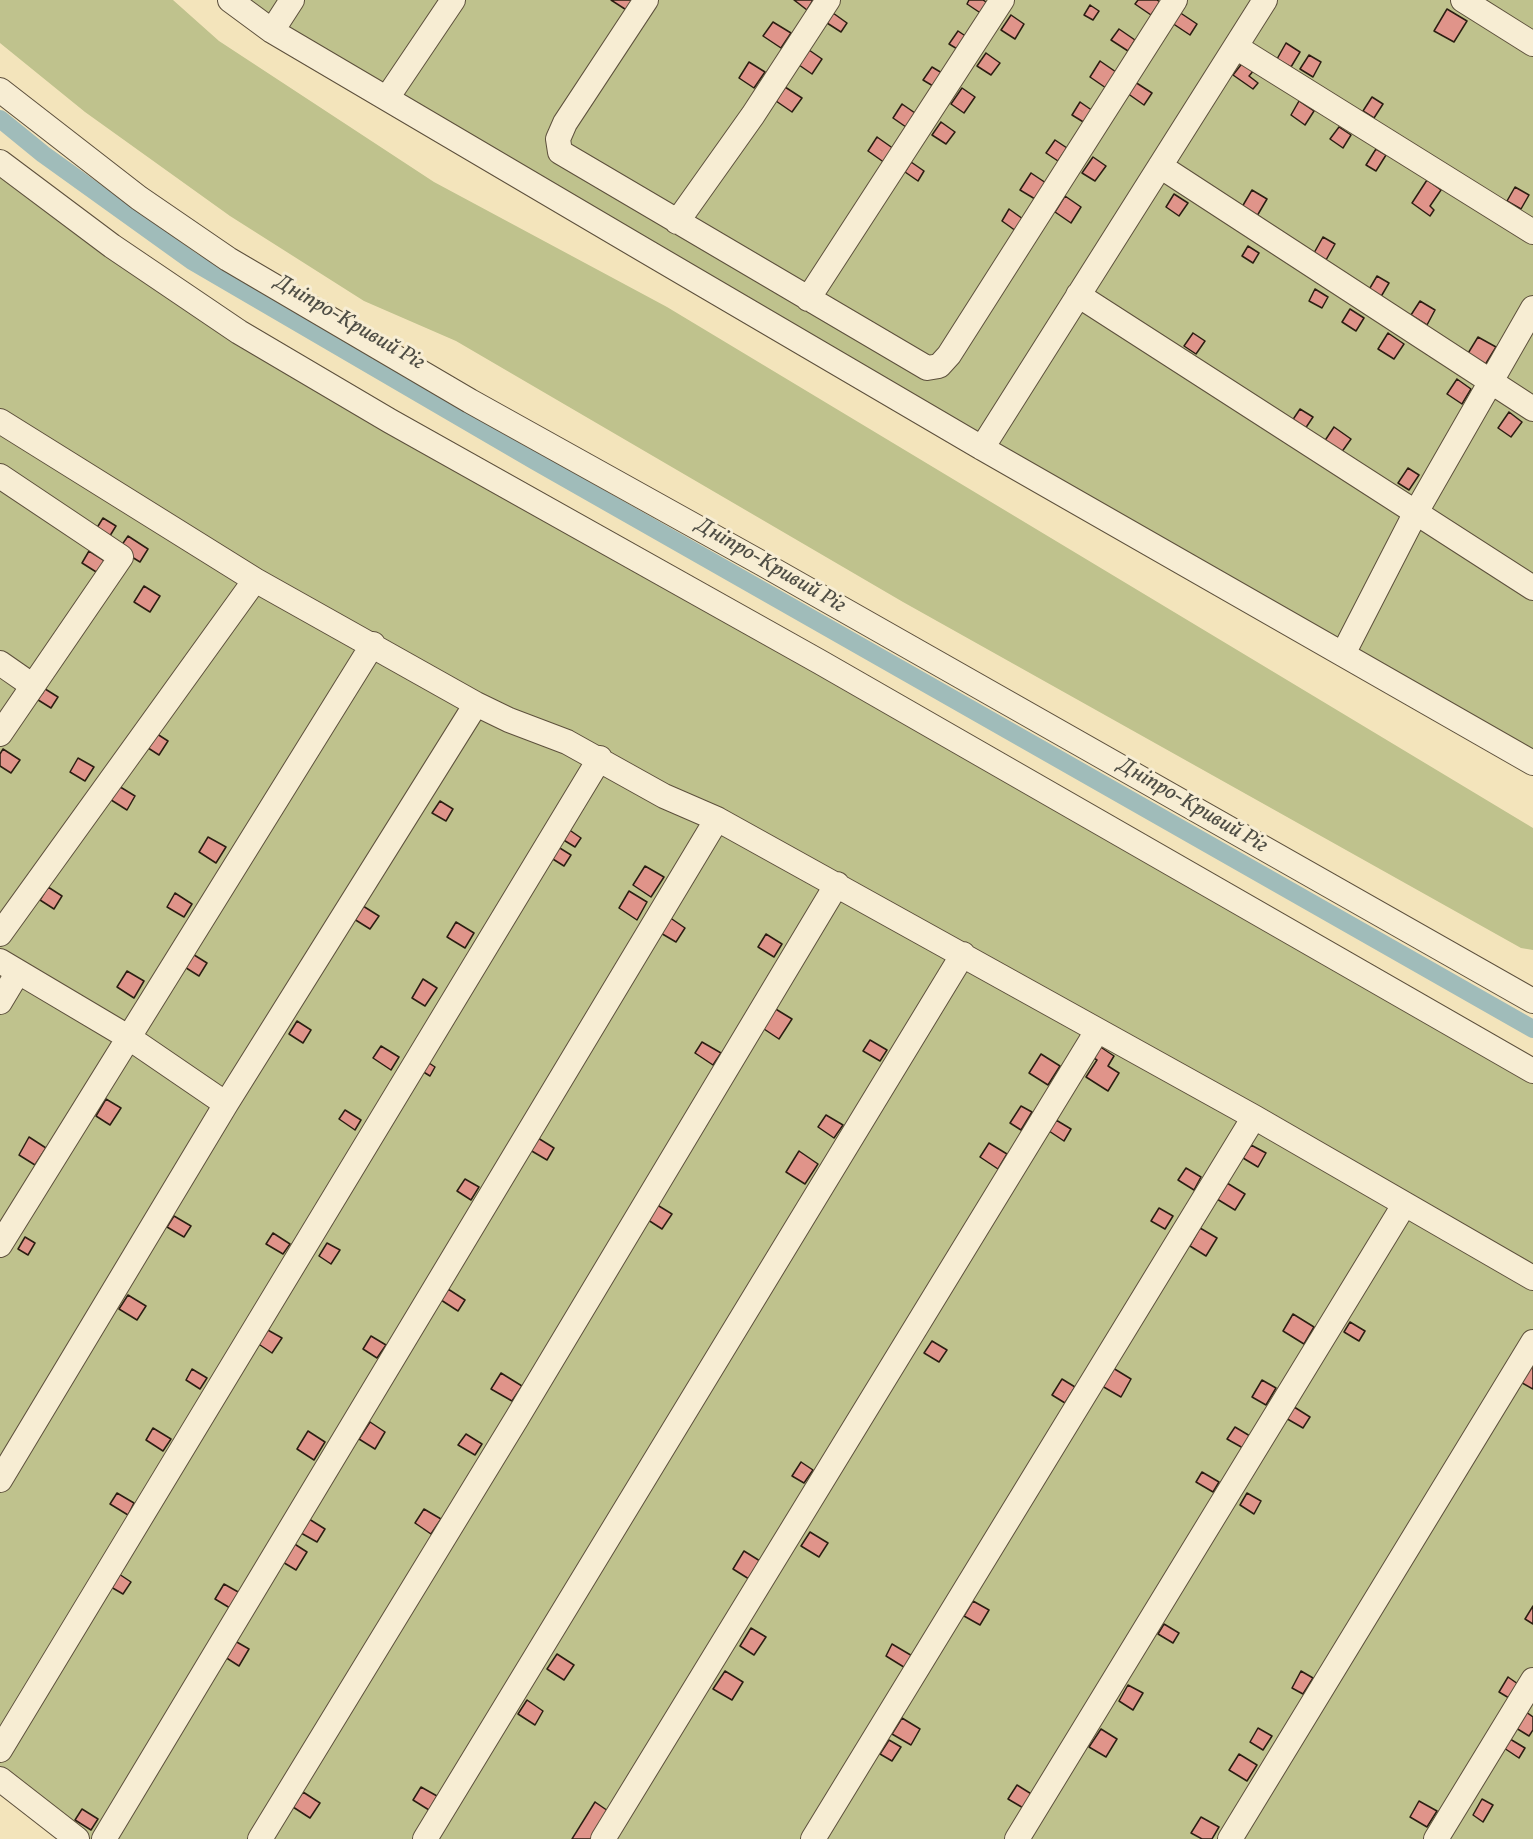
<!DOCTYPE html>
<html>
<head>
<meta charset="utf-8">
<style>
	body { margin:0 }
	canvas { display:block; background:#f3e4bb }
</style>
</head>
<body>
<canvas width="1533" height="1839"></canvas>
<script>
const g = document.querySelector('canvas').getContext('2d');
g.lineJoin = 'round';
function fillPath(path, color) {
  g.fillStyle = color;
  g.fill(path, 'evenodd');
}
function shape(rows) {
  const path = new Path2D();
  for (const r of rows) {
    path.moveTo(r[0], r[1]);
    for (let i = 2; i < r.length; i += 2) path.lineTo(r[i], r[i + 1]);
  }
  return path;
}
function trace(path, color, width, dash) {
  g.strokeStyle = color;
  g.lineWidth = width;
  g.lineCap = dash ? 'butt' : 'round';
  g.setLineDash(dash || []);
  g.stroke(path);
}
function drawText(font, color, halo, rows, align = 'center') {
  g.font = font + ' Vollkorn,serif';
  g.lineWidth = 6;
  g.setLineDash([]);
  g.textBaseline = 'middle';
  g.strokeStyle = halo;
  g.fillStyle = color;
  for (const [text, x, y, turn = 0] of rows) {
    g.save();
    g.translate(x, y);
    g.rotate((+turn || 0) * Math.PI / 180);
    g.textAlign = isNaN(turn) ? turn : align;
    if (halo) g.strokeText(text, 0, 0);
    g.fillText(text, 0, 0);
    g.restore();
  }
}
fillPath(shape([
	[0,0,173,0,219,41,434,182,667,307,1533,828,1533,950,1521,948,903,602,456,341,364,301,230,216,85,112,0,43],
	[230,0,1533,0,1533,763],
	[0,162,112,246,1533,1071,1533,1839,77,1839,0,1779]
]), '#bfc28d');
trace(shape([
	[0,119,43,154,192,261,535,461,1533,1029]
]), '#a0bcba', 18);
const building = shape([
	[611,0,635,0,628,11,611,0],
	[794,0,813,0,807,10,794,0],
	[969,0,983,0,989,4,982,14,967,4,969,0],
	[1138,0,1157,0,1160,2,1151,15,1135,4,1138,0],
	[1090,5,1099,11,1093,20,1084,15,1090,5],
	[1447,9,1467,21,1454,42,1434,31,1447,9],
	[1179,12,1197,24,1190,35,1172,23,1179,12],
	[833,13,847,23,841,32,827,23,833,13],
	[1011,15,1024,24,1015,39,1001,30,1011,15],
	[773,22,791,33,781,48,763,36,773,22],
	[1119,29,1135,40,1128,51,1111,40,1119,29],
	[958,31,967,37,959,50,949,44,958,31],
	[1286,43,1300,52,1291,67,1277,59,1286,43],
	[809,50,822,59,812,74,799,65,809,50],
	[986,53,1000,63,991,75,977,66,986,53],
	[1309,55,1321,62,1313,77,1300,69,1309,55],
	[1100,61,1116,72,1106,88,1090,77,1100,61],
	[1244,61,1255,69,1249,76,1258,83,1253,89,1233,75,1244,61],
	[749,62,765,72,754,88,739,78,749,62],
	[932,67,942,73,933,86,923,80,932,67],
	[1135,82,1152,93,1144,105,1127,93,1135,82],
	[785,87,802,98,792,112,776,101,785,87],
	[962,88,975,97,964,113,951,104,962,88],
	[1372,97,1383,104,1374,118,1363,111,1372,97],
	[1299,101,1314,111,1305,125,1291,115,1299,101],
	[1080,102,1093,111,1085,123,1072,115,1080,102],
	[902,104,915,113,906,127,893,118,902,104],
	[941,122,955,132,946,144,932,135,941,122],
	[1339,127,1351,135,1343,148,1330,139,1339,127],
	[877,137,894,149,885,163,868,151,877,137],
	[1055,140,1067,148,1058,161,1046,153,1055,140],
	[1376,149,1386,155,1376,171,1366,165,1376,149],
	[1093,157,1106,166,1095,181,1082,173,1093,157],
	[911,162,924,171,918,181,905,172,911,162],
	[1031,173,1046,183,1035,199,1020,190,1031,173],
	[1427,180,1441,190,1430,206,1434,210,1430,216,1412,203,1427,180],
	[1515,187,1529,195,1521,209,1507,201,1515,187],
	[1252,190,1267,199,1257,216,1242,207,1252,190],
	[1174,194,1188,203,1179,216,1166,207,1174,194],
	[1065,196,1081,207,1071,223,1055,212,1065,196],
	[1009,209,1023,219,1016,231,1002,221,1009,209],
	[1323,237,1335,244,1326,260,1314,253,1323,237],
	[1248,246,1259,253,1253,263,1242,256,1248,246],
	[1377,276,1389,283,1379,300,1367,293,1377,276],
	[1315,289,1328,297,1322,308,1309,301,1315,289],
	[1420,301,1435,310,1427,325,1411,315,1420,301],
	[1350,309,1364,318,1356,331,1342,322,1350,309],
	[1193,333,1205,341,1196,354,1184,346,1193,333],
	[1388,333,1404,344,1394,359,1378,349,1388,333],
	[1478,337,1496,347,1485,365,1467,355,1478,337],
	[1457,379,1471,389,1462,404,1447,394,1457,379],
	[1300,409,1313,417,1305,429,1292,421,1300,409],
	[1509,412,1522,422,1511,437,1498,428,1509,412],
	[1334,427,1351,439,1341,453,1324,442,1334,427],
	[1408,468,1419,475,1409,490,1398,483,1408,468],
	[103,518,116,526,108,539,95,531,103,518],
	[128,536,148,549,140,562,119,549,128,536],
	[89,551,108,563,101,575,82,563,89,551],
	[144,586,160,596,150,612,134,602,144,586],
	[42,687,58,697,51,708,35,698,42,687],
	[154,732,168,741,159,755,145,746,154,732],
	[3,749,20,760,11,773,0,766,0,754,3,749],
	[78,758,94,767,85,781,70,772,78,758],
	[117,785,135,796,127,810,108,798,117,785],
	[440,801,453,809,446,821,432,813,440,801],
	[568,829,581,838,575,847,562,839,568,829],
	[208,837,226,847,216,863,199,852,208,837],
	[555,845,571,855,564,866,548,856,555,845],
	[645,866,664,877,651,897,633,885,645,866],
	[48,887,62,896,54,909,40,900,48,887],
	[629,891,647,902,637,920,619,908,629,891],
	[175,893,192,904,184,917,167,907,175,893],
	[363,906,379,916,370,929,354,919,363,906],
	[669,917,685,928,676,942,659,932,669,917],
	[456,922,474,933,465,948,447,937,456,922],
	[766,934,782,944,774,957,758,947,766,934],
	[191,953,207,963,199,976,183,966,191,953],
	[127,971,144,981,134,998,117,987,127,971],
	[423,979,437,988,425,1006,412,998,423,979],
	[774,1008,792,1019,779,1039,761,1027,774,1008],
	[297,1021,311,1030,303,1043,289,1034,297,1021],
	[870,1040,887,1050,880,1061,863,1051,870,1040],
	[702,1042,721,1053,713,1065,695,1053,702,1042],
	[1096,1044,1114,1056,1108,1066,1119,1073,1108,1091,1086,1077,1097,1060,1089,1055,1096,1044],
	[381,1046,399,1057,391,1070,373,1058,381,1046],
	[1041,1054,1060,1066,1048,1085,1029,1073,1041,1054],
	[423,1059,435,1067,430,1076,417,1068,423,1059],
	[106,1099,121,1108,110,1125,96,1116,106,1099],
	[1021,1106,1032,1112,1021,1130,1010,1123,1021,1106],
	[345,1110,361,1120,355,1130,339,1119,345,1110],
	[826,1115,843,1125,834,1138,818,1127,826,1115],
	[1056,1120,1071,1129,1064,1141,1049,1131,1056,1120],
	[29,1137,46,1148,35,1165,19,1155,29,1137],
	[538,1138,554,1148,547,1160,530,1150,538,1138],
	[989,1143,1007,1154,998,1169,980,1157,989,1143],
	[1251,1145,1266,1153,1258,1167,1243,1158,1251,1145],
	[799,1151,818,1164,805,1184,786,1172,799,1151],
	[1186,1168,1201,1177,1194,1190,1178,1180,1186,1168],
	[465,1179,479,1187,471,1200,457,1191,465,1179],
	[1227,1183,1245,1194,1235,1210,1217,1199,1227,1183],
	[654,1203,672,1214,662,1229,645,1218,654,1203],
	[1159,1208,1173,1216,1165,1229,1151,1221,1159,1208],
	[174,1216,191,1226,184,1237,167,1227,174,1216],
	[1200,1228,1217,1238,1206,1256,1190,1246,1200,1228],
	[273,1233,290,1244,283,1254,266,1244,273,1233],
	[25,1237,35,1243,28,1255,18,1249,25,1237],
	[327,1243,340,1250,331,1264,319,1256,327,1243],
	[448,1289,465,1300,458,1311,441,1300,448,1289],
	[128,1295,146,1306,137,1320,119,1309,128,1295],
	[1293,1314,1314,1327,1304,1344,1283,1331,1293,1314],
	[1350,1322,1365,1331,1359,1341,1344,1332,1350,1322],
	[266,1329,282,1338,272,1353,257,1343,266,1329],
	[371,1336,386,1345,377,1358,363,1349,371,1336],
	[932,1341,947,1350,939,1362,924,1353,932,1341],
	[1527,1363,1533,1367,1533,1389,1517,1380,1527,1363],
	[1113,1368,1131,1379,1121,1397,1102,1386,1113,1368],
	[192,1369,207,1378,200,1389,186,1380,192,1369],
	[501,1373,522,1386,512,1401,491,1389,501,1373],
	[1062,1379,1075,1387,1065,1403,1052,1395,1062,1379],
	[1262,1380,1276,1388,1266,1405,1252,1397,1262,1380],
	[1291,1405,1310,1417,1303,1428,1284,1417,1291,1405],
	[370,1422,385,1432,375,1449,359,1439,370,1422],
	[1235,1427,1250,1436,1243,1448,1227,1439,1235,1427],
	[153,1428,171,1439,163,1451,146,1440,153,1428],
	[308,1431,325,1442,314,1460,297,1449,308,1431],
	[466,1434,482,1444,475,1455,458,1445,466,1434],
	[801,1462,813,1470,804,1483,792,1476,801,1462],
	[1202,1472,1219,1482,1213,1492,1196,1482,1202,1472],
	[117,1493,134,1503,128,1515,110,1504,117,1493],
	[1247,1493,1261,1501,1254,1514,1240,1505,1247,1493],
	[424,1509,441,1519,431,1534,415,1523,424,1509],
	[309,1519,325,1529,317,1542,301,1533,309,1519],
	[810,1532,828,1543,819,1557,801,1546,810,1532],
	[293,1543,307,1552,296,1570,281,1561,293,1543],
	[744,1551,760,1561,749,1579,733,1569,744,1551],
	[119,1574,131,1582,123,1594,111,1587,119,1574],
	[224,1584,240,1593,230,1608,215,1599,224,1584],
	[973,1601,989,1610,980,1625,964,1616,973,1601],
	[1533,1606,1533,1624,1525,1619,1533,1606],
	[1164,1624,1179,1633,1173,1643,1158,1634,1164,1624],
	[751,1628,766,1637,754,1655,740,1646,751,1628],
	[235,1641,249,1649,239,1666,225,1657,235,1641],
	[892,1644,914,1657,907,1669,886,1656,892,1644],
	[557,1654,574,1665,564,1680,547,1669,557,1654],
	[725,1671,743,1682,732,1700,713,1689,725,1671],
	[1301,1671,1313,1678,1303,1694,1292,1688,1301,1671],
	[1508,1677,1518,1684,1509,1698,1499,1692,1508,1677],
	[1128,1685,1143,1693,1133,1710,1119,1701,1128,1685],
	[527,1700,543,1711,535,1725,518,1714,527,1700],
	[1526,1712,1533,1717,1533,1730,1529,1736,1516,1728,1526,1712],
	[902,1718,920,1729,911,1745,892,1734,902,1718],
	[1258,1728,1272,1736,1263,1750,1250,1742,1258,1728],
	[1101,1729,1117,1739,1106,1757,1089,1747,1101,1729],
	[1510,1739,1525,1748,1519,1758,1504,1748,1510,1739],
	[889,1740,901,1747,892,1761,880,1754,889,1740],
	[1239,1754,1257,1765,1247,1781,1229,1770,1239,1754],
	[1017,1785,1033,1795,1025,1809,1008,1799,1017,1785],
	[421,1787,437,1796,429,1810,413,1800,421,1787],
	[303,1792,320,1803,310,1818,293,1807,303,1792],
	[1482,1799,1493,1805,1483,1822,1473,1815,1482,1799],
	[1419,1801,1437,1811,1427,1827,1410,1817,1419,1801],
	[595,1802,611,1813,595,1839,572,1839,595,1802],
	[82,1809,98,1819,91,1830,75,1820,82,1809],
	[1201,1817,1219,1827,1212,1839,1202,1839,1191,1833,1201,1817]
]);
fillPath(building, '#e0948a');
trace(building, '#2b1e12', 1.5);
const minor = shape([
	[230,0,272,31,644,250,982,448,1533,763],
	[646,0,565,123,558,139,560,152,927,368,939,366,949,355,1175,0],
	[1463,0,1533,44],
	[272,31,292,0],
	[1236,47,1533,232],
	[0,90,139,198,228,259,470,401,763,564,1533,1001],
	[387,98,453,0],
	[0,162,112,246,239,332,390,421,820,662,1533,1071],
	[1160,166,1533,409],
	[677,222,753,115,828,0],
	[1078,295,1533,588],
	[808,299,1002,0],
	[0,421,255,580,476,704,509,720,567,742,664,796,717,819,1254,1117,1533,1278],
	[982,448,1265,0],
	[0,476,121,557,0,734],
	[1343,654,1415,514,1533,308],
	[0,663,33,686],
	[0,934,255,580],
	[0,961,128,1037,226,1104],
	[0,1002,18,972],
	[0,1245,373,644],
	[0,1480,226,1104,476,704],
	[0,1750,600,758],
	[0,1779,77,1839],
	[104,1839,717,819],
	[260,1839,517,1418,837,884],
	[425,1839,963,954],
	[603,1839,1097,1031],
	[813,1839,1254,1117],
	[1017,1839,1404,1205],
	[1230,1839,1533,1342],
	[1436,1839,1533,1680]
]);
trace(minor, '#5d503c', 26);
trace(minor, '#f7edd3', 24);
drawText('italic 22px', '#4e4d44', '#f7edd3', [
	["Дніпро-Кривий Ріг",349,324,30],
	["Дніпро-Кривий Ріг",770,567,30],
	["Дніпро-Кривий Ріг",1192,807,30]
]);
</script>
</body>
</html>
